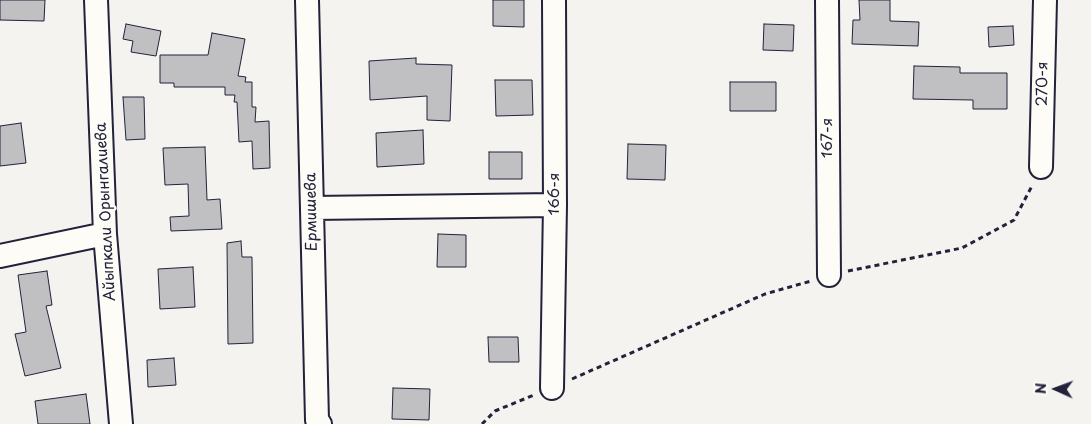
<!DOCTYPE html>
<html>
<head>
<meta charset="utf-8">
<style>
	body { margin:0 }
	#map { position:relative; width:1091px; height:424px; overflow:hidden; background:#f4f3ef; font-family:"Playpen Sans",sans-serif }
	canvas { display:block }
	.north { position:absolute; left:1031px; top:364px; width:50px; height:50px; -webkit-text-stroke:4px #fdfcf7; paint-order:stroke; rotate:272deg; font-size:14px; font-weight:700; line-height:20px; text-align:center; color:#22223b }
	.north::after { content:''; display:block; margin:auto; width:18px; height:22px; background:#22223b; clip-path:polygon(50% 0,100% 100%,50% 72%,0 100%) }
</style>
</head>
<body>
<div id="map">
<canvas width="1091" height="424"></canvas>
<div class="north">N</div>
</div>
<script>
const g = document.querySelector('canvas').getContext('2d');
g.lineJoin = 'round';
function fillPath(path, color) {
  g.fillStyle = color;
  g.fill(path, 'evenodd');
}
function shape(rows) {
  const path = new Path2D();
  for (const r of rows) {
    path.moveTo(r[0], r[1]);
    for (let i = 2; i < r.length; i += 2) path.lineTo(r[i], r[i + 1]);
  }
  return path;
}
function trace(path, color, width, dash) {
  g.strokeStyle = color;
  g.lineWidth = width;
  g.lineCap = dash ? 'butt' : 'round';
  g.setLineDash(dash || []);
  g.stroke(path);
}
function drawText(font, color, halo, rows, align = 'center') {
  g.font = font + ' "Playpen Sans",sans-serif';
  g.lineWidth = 5;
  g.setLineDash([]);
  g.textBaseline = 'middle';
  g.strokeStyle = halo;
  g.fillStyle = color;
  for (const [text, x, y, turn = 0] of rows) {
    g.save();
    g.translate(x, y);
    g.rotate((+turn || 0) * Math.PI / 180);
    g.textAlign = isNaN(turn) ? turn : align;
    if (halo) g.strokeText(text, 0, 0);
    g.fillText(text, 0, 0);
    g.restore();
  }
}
const building = shape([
	[0,0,45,0,44,21,0,20,0,0],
	[493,0,524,0,524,27,493,26,493,0],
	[859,0,890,0,890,21,919,22,918,46,852,44,853,20,860,20,859,0],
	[126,24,161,31,156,56,131,52,133,41,123,39,126,24],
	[764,24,794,25,793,51,763,50,764,24],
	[1013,26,1014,45,989,47,988,27,1013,26],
	[212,33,245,39,238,76,246,77,245,82,252,82,252,107,256,107,255,122,269,121,270,168,253,169,252,141,239,142,237,102,234,102,235,95,225,95,225,87,174,87,174,83,160,83,160,55,208,55,212,33],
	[416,58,416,64,452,65,450,121,427,120,427,96,370,100,369,61,416,58],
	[914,66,960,67,960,73,1007,73,1007,109,973,109,973,100,913,99,914,66],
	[495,80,532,80,533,115,496,116,495,80],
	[730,82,776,82,776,111,730,111,730,82],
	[123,97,144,97,145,139,126,140,123,97],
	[21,123,26,163,0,166,0,126,21,123],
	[423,130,424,164,377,167,376,133,423,130],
	[628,144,666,145,665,180,627,179,628,144],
	[205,147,207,200,220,199,222,229,171,231,170,217,189,216,188,184,165,185,163,148,205,147],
	[489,152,522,152,522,179,489,179,489,152],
	[438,234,466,235,466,267,437,267,438,234],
	[241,241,242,257,252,257,253,343,228,344,227,243,241,241],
	[193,267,195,307,160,309,158,269,193,267],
	[47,271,52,305,46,306,61,368,25,376,15,334,26,332,18,275,47,271],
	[488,337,518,337,519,362,489,362,488,337],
	[174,358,176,385,148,387,147,360,174,358],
	[393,388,430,389,429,420,392,419,393,388],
	[86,394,90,424,38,424,35,401,86,394]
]);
fillPath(building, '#c0bfc2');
trace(building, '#22223b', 1);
const minor = shape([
	[96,0,105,234,121,424],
	[307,0,317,420,320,424],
	[827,0,829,275],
	[1041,167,1045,0],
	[312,208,555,205],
	[0,256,105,234],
	[552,388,555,205,554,0]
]);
trace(minor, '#22223b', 26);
trace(shape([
	[848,271,962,248,1014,220,1033,184],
	[572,379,765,294,811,281],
	[482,424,495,411,534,395]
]), '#22223b', 3, [5, 4]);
trace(minor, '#fdfcf7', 22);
drawText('15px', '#22223b', '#fdfcf7', [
	["270-я",1043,84,-89],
	["167-я",828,138,-90],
	["166-я",555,194,-90],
	["Айыпкали Орынгалиева",106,212,-93],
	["Ермишева",312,212,-91]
]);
</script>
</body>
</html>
